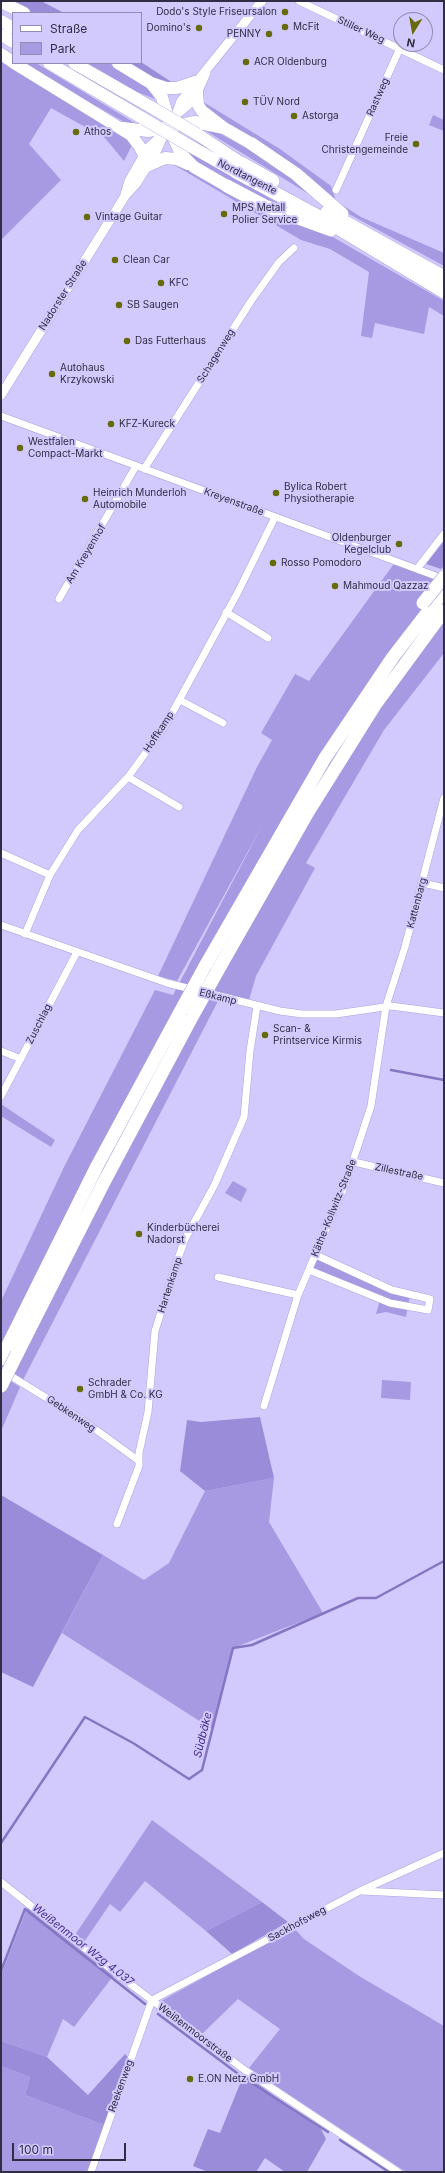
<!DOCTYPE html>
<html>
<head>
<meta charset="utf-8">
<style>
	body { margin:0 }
	#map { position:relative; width:445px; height:2173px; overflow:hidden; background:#d2cafc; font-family:Inter,sans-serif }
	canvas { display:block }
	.frame { position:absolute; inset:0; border:2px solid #312d45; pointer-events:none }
	.legend { position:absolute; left:12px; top:12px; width:130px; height:52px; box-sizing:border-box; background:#d2cafc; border:1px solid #928bb3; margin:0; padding:5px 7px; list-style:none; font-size:12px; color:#312d45 }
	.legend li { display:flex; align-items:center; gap:8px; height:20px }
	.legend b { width:20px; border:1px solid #928bb3 }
	.north { position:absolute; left:393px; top:12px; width:40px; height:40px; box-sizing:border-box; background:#d2cafc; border:1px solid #928bb3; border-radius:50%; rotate:191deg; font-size:11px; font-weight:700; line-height:16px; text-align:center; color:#312d45 }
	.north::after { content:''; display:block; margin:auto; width:14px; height:18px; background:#666a0a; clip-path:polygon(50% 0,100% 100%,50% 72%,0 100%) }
	.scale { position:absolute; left:12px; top:2143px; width:114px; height:18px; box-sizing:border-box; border:2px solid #312d45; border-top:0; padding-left:5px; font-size:12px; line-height:14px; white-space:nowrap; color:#312d45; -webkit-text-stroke:3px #d2cafc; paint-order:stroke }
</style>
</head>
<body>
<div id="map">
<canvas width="445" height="2173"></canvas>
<div class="frame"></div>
<ul class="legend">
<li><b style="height:5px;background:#fff"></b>Straße</li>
<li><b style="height:11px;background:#a799e2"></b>Park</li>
</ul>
<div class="north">N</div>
<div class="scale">100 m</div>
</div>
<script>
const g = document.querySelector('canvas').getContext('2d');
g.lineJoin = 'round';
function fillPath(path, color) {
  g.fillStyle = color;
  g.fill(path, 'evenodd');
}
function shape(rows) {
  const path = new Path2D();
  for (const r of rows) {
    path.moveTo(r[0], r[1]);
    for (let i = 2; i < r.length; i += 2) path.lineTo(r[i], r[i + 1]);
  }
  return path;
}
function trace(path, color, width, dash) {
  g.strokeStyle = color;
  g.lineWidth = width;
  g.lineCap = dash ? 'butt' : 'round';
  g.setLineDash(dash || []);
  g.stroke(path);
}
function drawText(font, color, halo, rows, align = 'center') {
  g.font = font + ' Inter,sans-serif';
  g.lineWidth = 4;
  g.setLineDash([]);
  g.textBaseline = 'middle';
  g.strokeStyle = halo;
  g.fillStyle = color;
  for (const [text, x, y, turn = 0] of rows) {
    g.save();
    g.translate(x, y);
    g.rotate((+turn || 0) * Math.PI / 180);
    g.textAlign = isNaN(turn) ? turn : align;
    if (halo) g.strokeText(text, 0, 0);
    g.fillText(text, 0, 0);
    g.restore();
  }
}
fillPath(shape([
	[1,62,133,143,124,161,105,138,51,108,29,144,61,180,2,239],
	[21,63,36,63,138,125,126,123],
	[87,63,109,63,148,88,155,99,135,91],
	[205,103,280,149,331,186,336,201,361,217,444,253,444,266,347,213,267,147,211,114,202,107],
	[433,115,444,120,444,131,429,125],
	[203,129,217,132,270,161,312,196],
	[189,153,201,159,308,220,266,203,193,159],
	[171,163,182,165,331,236,444,301,444,316,429,307,424,334,375,323,372,338,361,336,369,272,330,249,301,240],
	[396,561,444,579,444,653,384,730,306,863,315,868,256,976,249,1000,224,994,218,1001,23,1380,1,1366,1,1301,64,1167,155,990,173,995,264,822,177,981,158,976,257,767,272,740,261,733,295,674,309,681],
	[1,1104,55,1140,51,1147,1,1116],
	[233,1181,247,1189,241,1202,225,1193],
	[316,1255,410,1294,406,1317,386,1312,376,1314,380,1300,309,1270],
	[1,1375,20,1387,1,1431],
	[382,1380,411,1382,410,1400,381,1398],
	[274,1478,269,1522,323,1613,233,1648,212,1729,62,1633,103,1555,144,1580,169,1563,205,1491],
	[152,1820,262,1902,206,1931,145,1881,120,1912,110,1904,84,1942,75,1935],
	[28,1906,114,1975,74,2027,63,2019,47,2057,1,2041,1,1975],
	[294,1928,304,1939,359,1976,444,2026,444,2172,406,2172,249,2068,280,2029,238,1999,201,2035,161,2001],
	[1,2066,30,2077,25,2095,107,2126,91,2172,1,2172]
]), '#a799e2');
fillPath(shape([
	[9,1,41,1,64,13,33,13],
	[141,62,176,85,154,81,128,63],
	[444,541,444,566,441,569,426,564],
	[260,1417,274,1478,205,1491,180,1471,187,1420,201,1422],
	[1,1495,103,1555,33,1687,1,1672],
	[262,1902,288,1922,232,1954,206,1931],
	[1,2041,47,2057,88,2095,125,2054,131,2061,107,2126,25,2095,30,2077,1,2066],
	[244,2074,321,2129,326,2139,307,2172,285,2172,265,2158,256,2172,208,2172,193,2166,208,2129,220,2133]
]), '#9b8cda');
trace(shape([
	[391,1070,444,1080],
	[1,1843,85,1717,133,1743,189,1779,202,1770,233,1648,252,1645,358,1598,376,1598,444,1561],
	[1,1971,25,1909,145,2004],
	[158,2014,241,2076,328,2132],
	[340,2140,389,2172]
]), '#8676c2', 2.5);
const minor = shape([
	[299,1,444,70],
	[336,190,400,48],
	[1,416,444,579],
	[144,469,251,301,279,262,294,248],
	[417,569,444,534],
	[59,599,136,466],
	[226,612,268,638],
	[180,700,223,723],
	[128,777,179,807],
	[1,853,50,875],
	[423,883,444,888],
	[1,925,167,983,280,1011,302,1014,336,1014,391,1006,444,1013],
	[25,934,50,875,78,830,128,777,165,726,238,592,275,517],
	[1,1051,21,1059],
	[1,1096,77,952],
	[354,1162,444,1183],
	[309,1270,390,1303,428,1310,430,1299,392,1290,316,1255],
	[218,1277,298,1295],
	[1,1370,81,1419,139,1461],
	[264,1406,298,1295,345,1185,371,1106,386,1006,405,947,444,798],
	[117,1524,139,1466,139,1453,148,1412,155,1331,176,1264,185,1239,214,1186,244,1117,250,1051,257,1006],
	[1,1882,121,1977,246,2071,398,2172],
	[362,1891,444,1895],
	[152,2000,360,1891,444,1853],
	[91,2172,152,2000]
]);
const tertiary = shape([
	[177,114,187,106,197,93,206,73],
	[125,194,129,181,148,148,161,136],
	[1,395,125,196,136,184,156,152,163,136,176,115,181,101,262,1]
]);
const trunk = shape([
	[1,2,24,13],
	[1,21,13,28],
	[1,35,13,42],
	[1,54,13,62],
	[14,63,131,135,140,147,144,155],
	[49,63,144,119],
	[74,63,151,107],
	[118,63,151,83,166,88,177,88,195,82],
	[151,83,162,97,174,139,181,154,194,167,227,186],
	[197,93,198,105,202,111,224,128,252,144],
	[123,128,148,131,195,122,224,128],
	[197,134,241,163],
	[190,146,236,172],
	[147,166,165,158,177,159,188,164]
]);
const motorway = shape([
	[252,144,296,174,342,214],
	[241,163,273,181],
	[236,172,316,215,444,292],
	[227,186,265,206,331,230],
	[327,212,444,277],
	[204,968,325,758,393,657,444,591],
	[217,972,308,812,375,705,444,611],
	[17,1354,104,1182,193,1015],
	[1,1359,97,1166,180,1012]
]);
trace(minor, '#aca1dd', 8);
trace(tertiary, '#aca1dd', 10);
trace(trunk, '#aca1dd', 13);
trace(motorway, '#aca1dd', 14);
trace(minor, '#fff', 7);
trace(tertiary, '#fff', 9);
trace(trunk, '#fff', 12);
trace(motorway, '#fff', 13);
const trunkBridge = shape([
	[151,107,197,134],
	[144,119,190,146]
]);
const motorwayBridge = shape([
	[423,603,444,577],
	[180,1012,204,968],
	[193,1015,217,972],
	[1,1386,17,1354]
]);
trace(trunkBridge, '#aca1dd', 13, []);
trace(motorwayBridge, '#aca1dd', 14, []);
trace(trunkBridge, '#fff', 12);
trace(motorwayBridge, '#fff', 13);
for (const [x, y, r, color] of [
	[285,12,4,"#666a0a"],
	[285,27,4,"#666a0a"],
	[199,28,4,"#666a0a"],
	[269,34,4,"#666a0a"],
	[246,62,4,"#666a0a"],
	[245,102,4,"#666a0a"],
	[294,116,4,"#666a0a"],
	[76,132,4,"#666a0a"],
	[416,144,4,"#666a0a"],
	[224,214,4,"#666a0a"],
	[87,217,4,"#666a0a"],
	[115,260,4,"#666a0a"],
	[161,283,4,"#666a0a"],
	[119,305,4,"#666a0a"],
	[127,341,4,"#666a0a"],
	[52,374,4,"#666a0a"],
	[111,424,4,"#666a0a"],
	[20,448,4,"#666a0a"],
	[276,493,4,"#666a0a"],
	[85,499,4,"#666a0a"],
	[399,544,4,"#666a0a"],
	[273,563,4,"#666a0a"],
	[335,586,4,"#666a0a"],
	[265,1035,4,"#666a0a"],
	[139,1234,4,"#666a0a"],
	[80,1389,4,"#666a0a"],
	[190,2079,4,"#666a0a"]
]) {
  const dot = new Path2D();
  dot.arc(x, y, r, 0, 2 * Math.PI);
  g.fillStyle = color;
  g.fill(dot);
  trace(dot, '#d2cafc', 1.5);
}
drawText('10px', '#312d45', '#d2cafc', [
	["Dodo's Style Friseursalon",277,12,"right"],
	["McFit",293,27],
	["Domino's",191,28,"right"],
	["PENNY",261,34,"right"],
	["ACR Oldenburg",254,62],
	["TÜV Nord",253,102],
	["Astorga",302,116],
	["Athos",84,132],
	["Freie",408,138,"right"],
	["Christengemeinde",408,150,"right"],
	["MPS Metall",232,208],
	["Polier Service",232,220],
	["Vintage Guitar",95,217],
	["Clean Car",123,260],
	["KFC",169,283],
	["SB Saugen",127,305],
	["Das Futterhaus",135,341],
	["Autohaus",60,368],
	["Krzykowski",60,380],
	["KFZ-Kureck",119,424],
	["Westfalen",28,442],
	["Compact-Markt",28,454],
	["Bylica Robert",284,487],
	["Physiotherapie",284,499],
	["Heinrich Munderloh",93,493],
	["Automobile",93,505],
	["Oldenburger",391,538,"right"],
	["Kegelclub",391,550,"right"],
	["Rosso Pomodoro",281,563],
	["Mahmoud Qazzaz",343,586],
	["Scan- &",273,1029],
	["Printservice Kirmis",273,1041],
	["Kinderbücherei",147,1228],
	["Nadorst",147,1240],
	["Schrader",88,1383],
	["GmbH & Co. KG",88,1395],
	["E.ON Netz GmbH",198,2079]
], 'left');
drawText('10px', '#312d45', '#d2cafc', [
	["Stiller Weg",361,30,25],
	["Rastweg",378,97,-66],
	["Nordtangente",247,177,27],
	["Nadorster Straße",63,295,-58],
	["Schagenweg",216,356,-58],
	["Kreyenstraße",234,502,20],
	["Am Kreyenhof",86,554,-59],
	["Hoffkamp",159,732,-57],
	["Kattenbarg",417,903,-75],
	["Eßkamp",218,997,14],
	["Zuschlag",39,1024,-63],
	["Zillestraße",399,1172,12],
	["Käthe-Kollwitz-Straße",334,1208,-68],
	["Hartenkamp",170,1285,-72],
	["Gebkenweg",71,1414,34],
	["Sackhofsweg",297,1924,-28],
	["Weißenmoorstraße",195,2033,37],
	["Reekenweg",121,2086,-70]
]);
drawText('italic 11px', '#482c87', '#d2cafc', [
	["Südbäke",203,1735,-76],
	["Weißenmoor Wzg 4.037",83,1945,38]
]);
</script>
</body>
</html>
